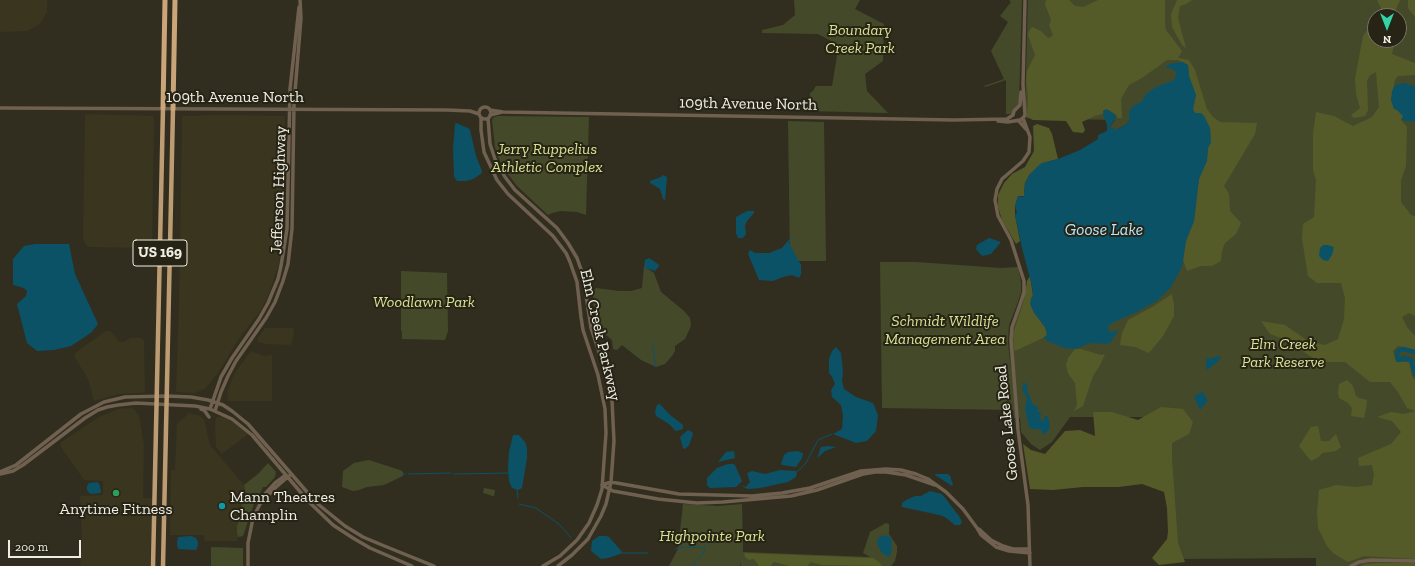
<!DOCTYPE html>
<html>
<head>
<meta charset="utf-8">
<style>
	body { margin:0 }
	#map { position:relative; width:1415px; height:566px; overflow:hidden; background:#312e1f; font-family:"Zilla Slab",serif }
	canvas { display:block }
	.north { position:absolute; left:1367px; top:8px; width:40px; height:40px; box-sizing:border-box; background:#272415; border:1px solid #777568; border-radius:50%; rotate:180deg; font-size:11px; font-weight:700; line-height:16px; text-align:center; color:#efeee4 }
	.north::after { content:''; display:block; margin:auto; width:14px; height:18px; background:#31d4a9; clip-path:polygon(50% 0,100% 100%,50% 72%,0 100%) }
	.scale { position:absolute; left:8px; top:540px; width:73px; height:18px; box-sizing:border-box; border:2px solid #efeee4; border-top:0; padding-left:5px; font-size:12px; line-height:14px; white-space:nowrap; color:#efeee4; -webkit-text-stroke:3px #272415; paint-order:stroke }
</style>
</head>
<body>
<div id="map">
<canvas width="1415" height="566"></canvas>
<div class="north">N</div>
<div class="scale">200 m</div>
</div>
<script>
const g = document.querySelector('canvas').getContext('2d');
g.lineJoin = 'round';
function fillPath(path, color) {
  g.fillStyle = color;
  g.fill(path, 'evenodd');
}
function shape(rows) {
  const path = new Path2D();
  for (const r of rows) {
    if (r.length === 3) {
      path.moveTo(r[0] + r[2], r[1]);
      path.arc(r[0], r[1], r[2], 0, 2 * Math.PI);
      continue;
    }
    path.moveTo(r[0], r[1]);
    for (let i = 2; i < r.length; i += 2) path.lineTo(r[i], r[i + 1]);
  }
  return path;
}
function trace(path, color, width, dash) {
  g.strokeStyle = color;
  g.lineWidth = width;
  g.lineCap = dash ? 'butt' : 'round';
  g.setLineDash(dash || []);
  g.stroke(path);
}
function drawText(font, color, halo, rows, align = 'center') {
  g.font = font + ' "Zilla Slab",serif';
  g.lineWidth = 4;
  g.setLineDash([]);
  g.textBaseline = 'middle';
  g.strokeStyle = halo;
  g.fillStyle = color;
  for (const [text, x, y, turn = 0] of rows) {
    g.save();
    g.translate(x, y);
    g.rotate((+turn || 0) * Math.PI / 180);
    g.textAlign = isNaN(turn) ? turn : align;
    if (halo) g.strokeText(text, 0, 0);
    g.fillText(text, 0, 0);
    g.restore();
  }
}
fillPath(shape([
	[0,0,47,0,47,12,40,24,27,31,0,32],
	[85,114,154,116,152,248,88,247,83,240],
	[221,115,285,116,284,233,279,263,269,294,261,310,238,340,220,370,213,379,205,389,194,393,176,392,179,309,182,116],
	[265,328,294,328,293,339,291,345,266,344,258,342,257,339],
	[106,331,110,331,120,342,124,342,130,338,141,338,144,341,145,390,142,393,118,394,94,401,88,379,74,356,75,353],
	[251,351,264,356,272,355,272,401,228,401,227,392,234,374],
	[130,408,134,409,139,416,144,444,143,498,152,498,150,566,80,566,82,540,80,496,103,495,103,481,84,480,61,447,60,443,99,417,118,409],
	[189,413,198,415,204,419,210,445,244,485,245,489,241,510,242,514,237,526,237,533,238,541,205,541,204,535,170,535,171,470,175,470,177,424],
	[222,416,234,421,248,434,222,454,216,447,215,424,216,418]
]), '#39351f');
fillPath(shape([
	[794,0,860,0,855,9,884,24,883,61,865,74,867,91,888,113,809,111,810,93,813,91,816,86,832,86,838,50,833,42,818,34,762,33,762,30,783,25,795,15],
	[1009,0,1022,0,1019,101,1019,105,1012,114,1006,114,1006,80,985,87,984,86,1004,79,991,51,1008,22,1000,16,1011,2],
	[1028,0,1415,0,1415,566,1316,566,1316,558,1172,559,1172,557,1169,557,1168,417,1070,417,1052,442,1040,450,1031,444,1021,432,1020,418,1014,418,1013,410,882,408,880,262,916,262,1001,268,1018,267,1021,282,1021,292,1018,302,1009,325,1008,342,1011,372,1009,342,1024,283,1040,317,1060,340,1069,343,1089,335,1162,293,1170,286,1176,268,1179,248,1189,222,1190,211,1197,183,1203,166,1207,146,1207,128,1200,116,1192,114,1190,105,1193,99,1190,84,1185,76,1186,68,1183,65,1172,66,1179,70,1177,81,1172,84,1162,87,1148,96,1140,106,1131,112,1129,121,1124,126,1117,129,1113,129,1110,127,1115,120,1026,118,1025,110],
	[1375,16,1399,16,1399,40,1375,40],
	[498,116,589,117,586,215,577,212,561,211,552,213,548,215,517,186,504,169,499,159,495,147,492,120,494,117],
	[788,121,824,122,826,261,790,261],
	[644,266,654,273,661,292,684,311,690,318,691,326,685,339,675,346,675,351,672,356,665,364,656,367,641,360,622,345,617,350,613,349,612,340,599,328,594,314,593,292,596,288,619,291,631,291,642,288],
	[401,271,447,273,448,331,445,340,402,339,402,331,401,331],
	[369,460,400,470,403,472,403,476,384,485,367,487,359,490,353,491,342,487,343,471,354,463],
	[268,463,276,472,275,477,266,487,263,487,260,494,256,498,243,536,238,537,237,533,237,526,242,514,241,510,245,489,244,485,258,474],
	[484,488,495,490,494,496,493,496,483,493],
	[683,504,718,506,742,504,743,552,870,557,863,553,870,532,886,523,889,524,889,534,897,546,897,552,895,561,891,566,741,566,741,562,740,566,669,566,678,549],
	[211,547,243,548,243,566,211,566]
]), '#444a29');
fillPath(shape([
	[1046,0,1069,0,1075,6,1083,7,1098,0,1165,0,1165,23,1166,30,1182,51,1178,58,1189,60,1195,70,1207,109,1213,117,1220,122,1257,123,1255,134,1224,186,1229,194,1230,211,1241,223,1236,234,1225,243,1222,251,1221,261,1212,266,1201,266,1187,271,1183,260,1186,241,1194,221,1199,179,1208,153,1208,148,1211,142,1210,128,1204,116,1201,113,1195,113,1193,109,1196,95,1189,76,1188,65,1178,60,1167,60,1142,78,1129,85,1121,99,1122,118,1117,118,1115,114,1109,110,1103,111,1103,114,1095,116,1082,122,1085,130,1083,133,1073,132,1066,121,1033,120,1027,117,1028,96,1026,82,1027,71,1035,55,1028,35,1029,31,1032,27,1041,31,1048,38,1051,37,1053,35,1049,25,1051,20,1045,4],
	[1177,0,1192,0,1186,4,1180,6,1178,18,1186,48,1182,45,1172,27,1171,14],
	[1377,0,1400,0,1393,16,1377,16,1381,8],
	[1408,0,1415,0,1415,17,1408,8],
	[1375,19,1375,40,1395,40,1392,54,1415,63,1415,75,1398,76,1395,80,1391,100,1397,110,1404,116,1401,120,1407,127,1406,166,1401,180,1401,202,1411,215,1415,216,1415,316,1409,313,1402,317,1407,327,1415,336,1415,350,1398,346,1393,351,1396,362,1409,362,1412,376,1415,380,1415,411,1407,408,1398,392,1390,382,1370,382,1345,362,1325,362,1316,360,1286,340,1270,334,1261,321,1285,325,1308,341,1325,345,1338,339,1344,319,1345,298,1341,283,1317,283,1308,276,1302,239,1303,224,1314,217,1316,180,1313,170,1313,133,1316,112,1334,116,1353,126,1372,117,1379,107,1376,72,1370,75,1367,81,1368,110,1365,116,1354,118,1351,115,1360,108,1356,94,1355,79,1363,36],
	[1037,124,1049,128,1052,134,1058,159,1047,162,1030,174,1025,183,1024,196,1018,196,1015,206,1015,215,1020,241,1016,244,1002,220,998,207,998,195,1004,183,1012,174,1025,167,1034,151,1033,126],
	[1030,276,1033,295,1031,299,1042,324,1045,327,1047,335,1043,338,1015,351,1014,348,1013,334,1024,300,1027,281],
	[1172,294,1174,304,1174,316,1163,336,1149,353,1135,347,1120,345,1122,333,1128,320,1154,306],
	[1075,349,1081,349,1101,355,1105,354,1100,365,1093,376,1083,406,1074,411,1077,405,1075,383,1068,373,1066,365,1068,358],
	[1347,380,1353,386,1356,396,1359,398,1367,400,1366,409,1364,418,1351,416,1352,408,1348,403,1339,398,1338,393,1339,384],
	[1161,407,1183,409,1193,422,1189,434,1172,443,1172,459,1178,543,1185,562,1159,565,1152,558,1167,539,1168,532,1167,508,1164,492,1142,484,1119,487,1083,487,1053,490,1030,489,1023,444,1031,450,1045,454,1065,431,1080,430,1095,436,1093,412,1112,412,1138,420],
	[1415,411,1415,559,1364,556,1348,562,1333,553,1327,546,1318,528,1317,513,1319,490,1336,485,1356,487,1372,485,1374,475,1372,465,1359,466,1358,458,1391,444,1401,432,1392,421,1377,417,1391,412,1404,414],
	[1318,426,1321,441,1329,441,1336,434,1341,447,1336,451,1322,453,1319,457,1311,461,1299,446,1311,427],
	[744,553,873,558,879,562,882,566,822,565,811,562,807,566,790,566,774,562,770,566,759,566,754,559,749,560,745,557],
	[1380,563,1415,563,1415,566,1361,566,1365,564]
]), '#545b29');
fillPath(shape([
	[1183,62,1188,65,1189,76,1196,95,1193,109,1195,113,1201,113,1204,116,1210,128,1211,142,1208,148,1207,161,1199,179,1194,221,1186,241,1182,267,1171,287,1157,301,1137,312,1112,323,1108,327,1109,331,1112,332,1116,330,1118,331,1111,342,1106,344,1091,343,1075,349,1064,348,1052,343,1043,338,1047,335,1045,327,1034,313,1030,304,1031,299,1033,295,1032,286,1022,248,1015,215,1017,212,1015,206,1018,196,1022,197,1024,196,1025,183,1030,174,1038,166,1042,163,1058,159,1080,150,1098,139,1098,135,1107,131,1107,125,1103,114,1103,111,1106,109,1117,116,1110,127,1113,129,1117,129,1124,126,1129,121,1129,112,1132,107,1142,101,1146,94,1153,89,1161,85,1170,82,1175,79,1176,72,1171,68,1165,68,1169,64],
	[1405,83,1415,86,1415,122,1401,120,1403,116,1397,110,1394,109,1391,100,1392,91,1395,85],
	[456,123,468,128,470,130,476,156,482,171,481,174,473,179,466,181,458,181,456,180,454,176,453,149,455,124],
	[663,175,667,177,665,200,663,199,660,189,650,183,650,181,661,177],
	[747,211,754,211,754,213,747,221,745,226,746,234,743,238,738,238,736,233,736,217],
	[792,236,789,243,801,265,801,274,799,278,792,275,783,277,773,281,759,280,748,254,750,250,755,253,769,253,782,248],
	[989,238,1001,242,991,254,982,256,976,249,977,245],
	[35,244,69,244,75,274,98,324,92,332,71,346,54,350,37,351,27,343,17,304,26,296,27,291,24,288,13,285,13,259,24,246],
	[1323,245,1328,245,1334,247,1332,255,1328,261,1323,260,1319,256,1320,248],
	[649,258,658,264,659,266,655,271,649,269,647,270,644,265,645,260],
	[836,347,841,353,843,372,842,381,844,389,856,397,873,403,878,415,876,431,867,441,856,443,833,434,842,429,843,416,841,405,832,397,831,390,835,384,832,377,829,373,829,359,832,351],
	[1220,356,1221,358,1214,365,1206,370,1206,359],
	[1024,382,1028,386,1027,391,1033,404,1039,408,1037,411,1041,413,1040,419,1043,421,1045,416,1048,416,1050,427,1049,430,1044,435,1041,430,1029,428,1025,409,1027,399,1022,389],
	[1203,392,1208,401,1200,410,1194,397,1199,393],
	[660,404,669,414,683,425,683,429,676,431,669,424,656,416,655,412,657,405],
	[688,430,692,432,693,434,689,445,685,449,683,448,680,437],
	[513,435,519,435,525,442,527,448,527,458,522,488,518,490,512,488,509,481,508,467,509,452],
	[829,446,836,447,825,451,817,458,821,447],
	[734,451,735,458,718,462,726,452],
	[797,451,803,453,802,458,796,467,782,465,781,464,784,455,788,452],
	[728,464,733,464,735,465,742,481,736,487,710,488,707,485,707,478,717,468],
	[780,470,796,471,797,472,796,477,788,482,760,488,749,489,745,488,750,482,747,473,752,471,765,474],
	[935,474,948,474,951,477,951,479,953,485,952,486,935,475],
	[98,482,100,486,101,493,90,494,87,490,87,486,89,483],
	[930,491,942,494,959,516,962,522,960,525,955,525,945,517,939,515,902,507,902,503,906,500,915,496,921,496],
	[885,535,888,536,892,539,891,554,888,557,882,553,877,544,878,538],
	[191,536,196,538,198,542,198,545,196,550,178,549,177,543,178,537],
	[599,536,606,536,609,537,623,553,608,558,601,559,591,551,592,541]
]), '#0b5267');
trace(shape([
	[652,342,656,367],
	[797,472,806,463,818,440,832,434],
	[402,474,405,474],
	[408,474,451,473],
	[454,474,510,473],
	[743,486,746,488],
	[517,489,518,498],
	[519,504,536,508,560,525,571,538],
	[686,547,705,548,703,554,691,566],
	[675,549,684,547],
	[623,553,648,553]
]), '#0b5267', 1);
trace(shape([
	[1415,352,1403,349,1398,351,1397,357,1399,360,1405,358,1411,360,1415,374]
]), '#0b5267', 4.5);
trace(shape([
	[485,113,6],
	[0,108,447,110,470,111,479,114],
	[490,110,503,112,954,120,1007,119,1013,115],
	[490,115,502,112],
	[1013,115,1014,111,1020,105,1021,92],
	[481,117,481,130,484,152,497,180,508,194,553,236,566,253,570,262,577,282,581,317,583,330,598,375,605,409,606,433,602,489,597,505,589,523,577,540,560,556,543,566],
	[488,118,490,144,495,159,505,177,515,190,557,228,568,243,577,258,583,275,591,328,606,373,612,401,614,441,611,482,606,504,601,516,588,539,572,555,558,566],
	[1023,118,1030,137,1029,152,1023,161,1002,179,997,189,995,200,998,216,1011,240,1024,281,1024,293,1012,327,1011,339,1018,430,1028,505,1030,566],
	[1018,120,1026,129],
	[998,121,1008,122,1020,120,1023,118,1025,115,1023,85,1025,0],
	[201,409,204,410,209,417],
	[210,409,221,377,232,358,259,319,268,303,278,279,281,266,287,229,290,89,299,7],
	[215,411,221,392,228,376,236,361,266,318,275,302,283,281,288,264,292,229,294,104,301,18,300,0],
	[0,472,16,465,81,414,104,402,125,397,167,396,191,397,208,400,223,405,232,411,248,424,307,492,319,505,345,526,363,537,382,545,434,566],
	[0,474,13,471,23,465,85,418,98,410,107,407,118,405,136,403,195,406,210,409,232,419,252,435,308,501,333,525,353,538,370,548,412,566],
	[602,485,611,482,679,494,752,496,782,493,810,488,861,471,886,469,901,470,916,474,928,479,946,492,963,509,977,528,981,535,996,547,1009,551,1030,553],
	[602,485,613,491,658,499,697,503,723,502,791,496,817,490,863,474,875,472,886,472,906,475,935,485],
	[260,504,275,488,289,476],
	[979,529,991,540,1003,546,1013,549,1029,549],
	[248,566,248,543,253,518,265,494,275,483,286,475],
	[1351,566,1359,562,1371,560,1415,561]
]), '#6f604f', 3.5);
trace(shape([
	[153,566,163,108],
	[163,566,173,109]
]), '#bd9c74', 4.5);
trace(shape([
	[163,108,165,0],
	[173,109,175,0]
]), '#caa579', 5);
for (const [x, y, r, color] of [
	[116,493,4,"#2e9e5b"],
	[222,506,4,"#0f9aa8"]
]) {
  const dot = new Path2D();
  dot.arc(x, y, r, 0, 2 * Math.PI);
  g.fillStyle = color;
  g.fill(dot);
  trace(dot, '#272415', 1.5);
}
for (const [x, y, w] of [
	[160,253,54]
]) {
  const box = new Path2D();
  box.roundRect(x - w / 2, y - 13, w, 26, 3);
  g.fillStyle = '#272415';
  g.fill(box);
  trace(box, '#efeee4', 1);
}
drawText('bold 15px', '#efeee4', null, [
	["US 169",160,253]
]);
drawText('italic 16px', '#d6e394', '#272415', [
	["Boundary",860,30],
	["Creek Park",860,48],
	["Jerry Ruppelius",547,149],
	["Athletic Complex",547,167],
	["Woodlawn Park",424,302],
	["Schmidt Wildlife",945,321],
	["Management Area",945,339],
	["Elm Creek",1283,344],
	["Park Reserve",1283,362],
	["Highpointe Park",712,536]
]);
drawText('16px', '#efeee4', '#272415', [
	["109th Avenue North",235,97],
	["109th Avenue North",748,104,1],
	["Jefferson Highway",279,190,-88],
	["Elm Creek Parkway",600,335,77],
	["Goose Lake Road",1007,423,-96]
]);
drawText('16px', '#efeee4', '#272415', [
	["Mann Theatres",230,497],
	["Champlin",230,515],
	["Anytime Fitness",116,509,"center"]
], 'left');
drawText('italic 17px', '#b2e7fc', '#272415', [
	["Goose Lake",1104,230]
]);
</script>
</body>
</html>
